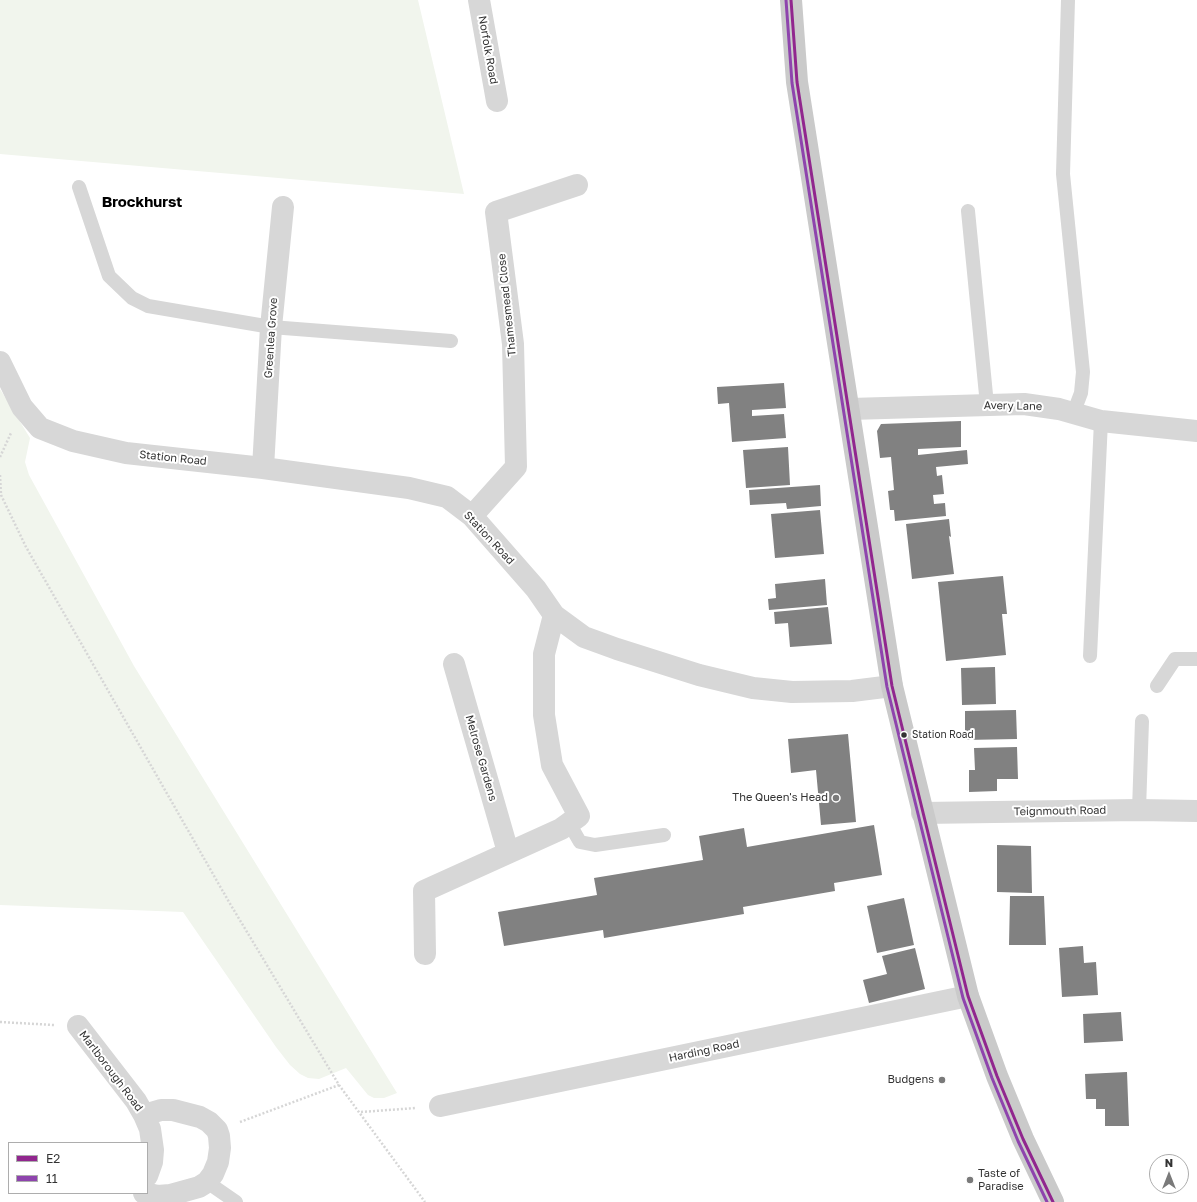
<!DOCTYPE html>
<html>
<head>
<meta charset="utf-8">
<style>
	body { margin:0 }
	#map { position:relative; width:1197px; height:1202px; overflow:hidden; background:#fff; font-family:"Golos Text",sans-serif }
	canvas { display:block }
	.legend { position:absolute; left:8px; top:1142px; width:140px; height:52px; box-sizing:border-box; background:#fff; border:1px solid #adadad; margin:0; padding:5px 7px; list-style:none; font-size:12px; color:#333 }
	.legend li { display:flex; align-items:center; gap:8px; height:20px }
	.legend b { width:20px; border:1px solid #adadad }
	.north { position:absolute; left:1149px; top:1154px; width:40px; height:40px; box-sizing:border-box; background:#fff; border:1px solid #adadad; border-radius:50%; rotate:0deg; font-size:11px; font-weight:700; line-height:16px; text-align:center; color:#333 }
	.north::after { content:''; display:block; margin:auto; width:14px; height:18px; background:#7a7a7a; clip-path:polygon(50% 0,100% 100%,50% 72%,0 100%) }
</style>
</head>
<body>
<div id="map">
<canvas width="1197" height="1202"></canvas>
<ul class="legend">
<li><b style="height:5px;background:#91268e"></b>E2</li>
<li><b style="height:5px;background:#8e44ad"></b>11</li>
</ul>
<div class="north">N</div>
</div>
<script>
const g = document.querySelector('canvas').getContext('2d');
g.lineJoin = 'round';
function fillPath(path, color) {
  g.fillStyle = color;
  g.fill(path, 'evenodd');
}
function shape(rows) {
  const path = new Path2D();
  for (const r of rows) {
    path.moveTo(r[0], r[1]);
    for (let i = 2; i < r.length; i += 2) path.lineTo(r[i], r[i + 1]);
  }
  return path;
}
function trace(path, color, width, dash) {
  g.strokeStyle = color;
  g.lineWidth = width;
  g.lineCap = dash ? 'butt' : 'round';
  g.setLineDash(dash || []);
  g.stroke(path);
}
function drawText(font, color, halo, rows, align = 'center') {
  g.font = font + ' "Golos Text",sans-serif';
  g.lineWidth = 4;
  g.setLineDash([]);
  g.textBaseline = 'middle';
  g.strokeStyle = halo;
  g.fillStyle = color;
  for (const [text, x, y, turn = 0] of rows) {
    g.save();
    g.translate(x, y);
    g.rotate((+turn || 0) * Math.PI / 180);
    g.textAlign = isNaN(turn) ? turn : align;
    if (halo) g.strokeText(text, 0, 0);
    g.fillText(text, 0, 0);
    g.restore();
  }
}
fillPath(shape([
	[0,0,418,0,464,194,0,154],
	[0,389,30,438,25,462,29,475,134,666,397,1093,384,1098,374,1098,368,1095,346,1068,319,1079,308,1078,300,1074,290,1065,276,1047,183,912,0,905]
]), '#f1f5ed');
fillPath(shape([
	[784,383,786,408,752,410,752,416,784,414,786,438,732,442,729,403,718,404,717,387],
	[961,421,961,447,918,449,918,455,967,450,968,464,936,467,937,476,942,475,944,494,933,495,934,504,945,503,946,516,895,521,894,510,890,510,888,491,894,490,891,457,880,458,877,431,881,424],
	[788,447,790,485,746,488,743,450],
	[820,485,821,506,787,509,786,503,750,505,749,490],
	[820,510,824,554,775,558,771,514],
	[949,519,951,537,949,536,954,574,912,579,906,524],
	[1003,576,1007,614,1002,614,1006,655,946,661,938,582],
	[825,579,827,605,769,610,768,599,776,598,775,584],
	[828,607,832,644,790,647,788,623,775,624,774,612],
	[995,667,996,704,962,705,961,668],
	[1016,710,1017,739,965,740,965,711],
	[848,734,856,822,821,825,816,770,791,773,788,739],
	[1017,747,1018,779,997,779,997,791,969,792,969,770,975,770,974,748],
	[874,825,882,875,834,883,835,891,743,907,744,914,604,938,603,930,504,946,498,912,597,895,594,878,703,860,699,836,744,828,747,847],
	[997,845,1031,846,1032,893,997,892],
	[1010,896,1044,896,1046,945,1009,945],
	[904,898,914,945,877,953,867,906],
	[1083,946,1084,963,1096,962,1098,995,1062,997,1059,948],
	[915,948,925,989,869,1003,863,980,887,974,882,956],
	[1121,1012,1123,1041,1084,1043,1083,1014],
	[1127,1072,1129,1126,1105,1126,1105,1109,1096,1109,1096,1099,1086,1099,1085,1074]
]), '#818181');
trace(shape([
	[0,457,11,433],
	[0,475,1,495,26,547,229,902,339,1085,425,1202],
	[0,1022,54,1025],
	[361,1112,416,1108],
	[240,1122,339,1085]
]), '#d6d6d6', 2.5, [2, 2]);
trace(shape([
	[1068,0,1063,174,1083,372,1081,393,1073,414],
	[79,187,109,276,132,298,148,306,271,327,451,341],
	[968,211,987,405],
	[1090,656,1101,421],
	[1157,686,1175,659,1197,659],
	[1139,810,1142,721],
	[569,823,580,842,595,845,664,835],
	[207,1182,236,1202]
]), '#d7d7d7', 14);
trace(shape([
	[479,0,497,101],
	[0,362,22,407,40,428,73,441,126,453,263,468,409,488,447,497,472,516,536,589,554,615,584,637,617,649,699,675,753,688,792,692,852,691,892,686],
	[850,409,1024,404,1059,409,1101,421,1197,431],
	[263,468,271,327,283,207],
	[472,516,516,467,513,344,496,212,577,185],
	[454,664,508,852],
	[922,813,1139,810,1197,811],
	[425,954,424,891,561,829,579,816,552,765,544,715,544,654,554,615],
	[78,1026,136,1101,144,1115,150,1129,153,1150,152,1162,147,1176],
	[440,1106,968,996],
	[144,1193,158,1196,170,1195,199,1187,207,1182,213,1174,218,1162,220,1148,219,1136,217,1130,209,1122,200,1117,173,1110,161,1110,144,1115]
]), '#d7d7d7', 22);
trace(shape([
	[791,0,797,82,892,686,968,996,997,1076,1023,1139,1053,1202]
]), '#cacaca', 22);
trace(shape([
	[791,0,797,82,892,686,968,996,997,1076,1023,1139,1053,1202]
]), '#91268e', 3);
trace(shape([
	[786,0,792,83,887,687,963,998,992,1078,1018,1141,1047,1202]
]), '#8e44ad', 3);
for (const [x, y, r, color] of [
	[904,735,3.5,"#333"],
	[836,798,4,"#7a7a7a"],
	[942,1080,4,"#7a7a7a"],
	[970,1180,4,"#7a7a7a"]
]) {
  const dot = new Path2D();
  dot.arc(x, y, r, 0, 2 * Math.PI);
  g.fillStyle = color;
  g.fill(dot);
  trace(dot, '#fff', 1.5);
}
drawText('10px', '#333', '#fff', [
	["Station Road",912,735]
], 'left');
drawText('11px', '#333', '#fff', [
	["Norfolk Road",488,50,80],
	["Thamesmead Close",507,305,-96],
	["Greenlea Grove",271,338,-86],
	["Avery Lane",1013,406,1],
	["Station Road",173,458,6],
	["Station Road",489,538,47],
	["Melrose Gardens",481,758,74],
	["Teignmouth Road",1060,811,-1],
	["Harding Road",704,1051,-12],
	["Marlborough Road",111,1071,53]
]);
drawText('11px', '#333', '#fff', [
	["The Queen's Head",828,798],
	["Budgens",934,1080],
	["Taste of",978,1174,"left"],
	["Paradise",978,1187,"left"]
], 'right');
drawText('bold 15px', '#000', '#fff', [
	["Brockhurst",142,202]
]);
</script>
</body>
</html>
